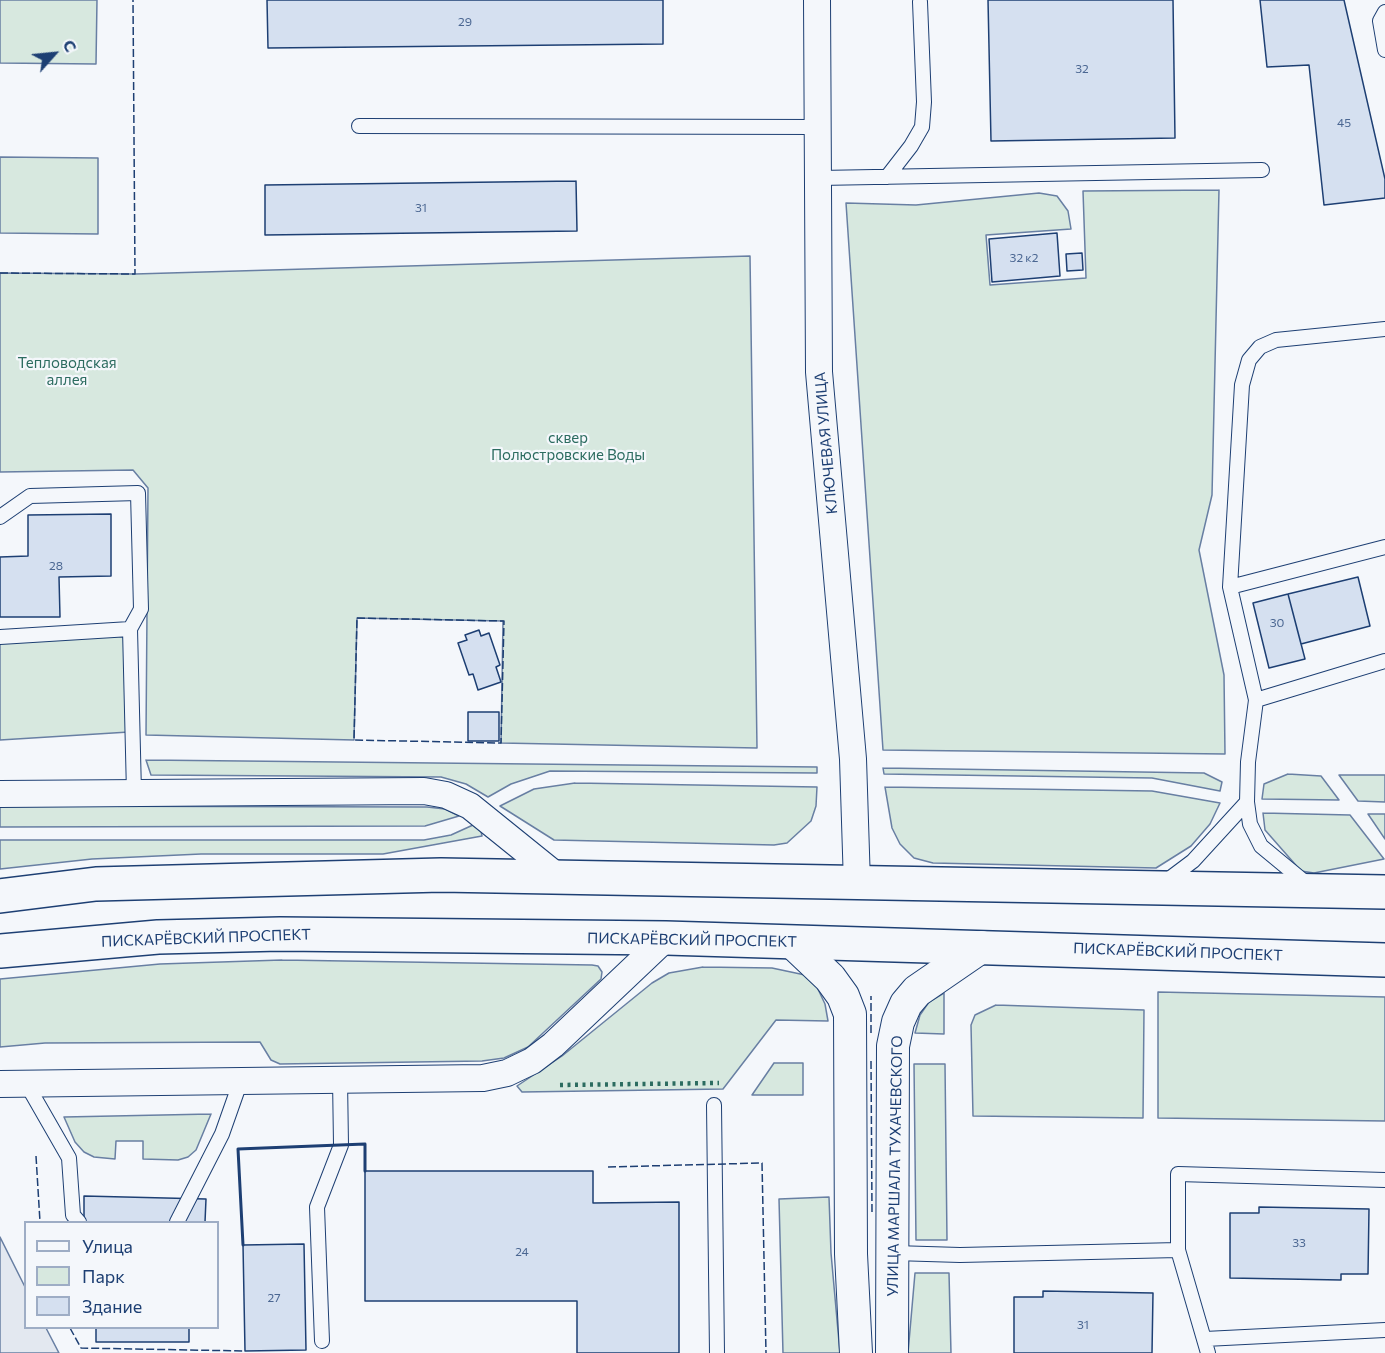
<!DOCTYPE html>
<html>
<head>
<meta charset="utf-8">
<style>
	body { margin:0 }
	#map { position:relative; width:1385px; height:1353px; overflow:hidden; background:#f4f7fb; font-family:Commissioner,sans-serif }
	canvas { display:block }
	.legend { position:absolute; left:24px; top:1221px; width:195px; height:108px; box-sizing:border-box; background:#f4f7fb; border:2px solid #9eadc5; margin:0; padding:8px 10px; list-style:none; font-size:18px; color:#1d3f73 }
	.legend li { display:flex; align-items:center; gap:12px; height:30px }
	.legend b { width:30px; border:2px solid #9eadc5 }
	.north { position:absolute; left:24px; top:24px; width:60px; height:60px; -webkit-text-stroke:4px #f4f7fb; paint-order:stroke; rotate:63deg; font-size:16px; font-weight:700; line-height:24px; text-align:center; color:#1d3f73 }
	.north::after { content:''; display:block; margin:auto; width:21px; height:27px; background:#1d3f73; clip-path:polygon(50% 0,100% 100%,50% 72%,0 100%) }
</style>
</head>
<body>
<div id="map">
<canvas width="1385" height="1353"></canvas>
<ul class="legend">
<li><b style="height:8px;background:#f4f7fb"></b>Улица</li>
<li><b style="height:16px;background:#d7e8df"></b>Парк</li>
<li><b style="height:16px;background:#d5e0f0"></b>Здание</li>
</ul>
<div class="north">С</div>
</div>
<script>
const g = document.querySelector('canvas').getContext('2d');
g.lineJoin = 'round';
function fillPath(path, color) {
  g.fillStyle = color;
  g.fill(path, 'evenodd');
}
function shape(rows) {
  const path = new Path2D();
  for (const r of rows) {
    path.moveTo(r[0], r[1]);
    for (let i = 2; i < r.length; i += 2) path.lineTo(r[i], r[i + 1]);
  }
  return path;
}
function trace(path, color, width, dash) {
  g.strokeStyle = color;
  g.lineWidth = width;
  g.lineCap = dash ? 'butt' : 'round';
  g.setLineDash(dash || []);
  g.stroke(path);
}
function drawText(font, color, halo, rows, align = 'center') {
  g.font = font + ' Commissioner,sans-serif';
  g.lineWidth = 4.5;
  g.setLineDash([]);
  g.textBaseline = 'middle';
  g.strokeStyle = halo;
  g.fillStyle = color;
  for (const [text, x, y, turn = 0] of rows) {
    g.save();
    g.translate(x, y);
    g.rotate((+turn || 0) * Math.PI / 180);
    g.textAlign = isNaN(turn) ? turn : align;
    if (halo) g.strokeText(text, 0, 0);
    g.fillText(text, 0, 0);
    g.restore();
  }
}
const green = shape([
	[0,0,97,0,96,64,0,63,0,0],
	[0,157,98,158,98,234,0,233,0,157],
	[1219,190,1212,495,1199,550,1224,675,1225,754,883,750,846,203,916,205,1039,193,1057,196,1068,211,1071,229,986,235,990,285,1086,278,1083,191,1219,190],
	[750,256,757,748,501,743,503,621,357,618,354,740,146,735,148,488,133,470,0,472,0,273,135,274,750,256],
	[125,636,129,732,0,740,0,642,125,636],
	[146,760,817,767,817,773,550,771,511,784,488,797,466,784,441,777,151,775,146,760],
	[883,768,1204,773,1222,782,1220,791,1152,778,884,774,883,768],
	[1288,774,1321,776,1339,800,1262,799,1264,784,1288,774],
	[1339,775,1385,775,1385,802,1358,801,1339,775],
	[575,783,817,787,816,806,811,821,787,843,774,845,554,840,500,806,534,789,575,783],
	[885,787,1152,791,1220,803,1210,824,1191,846,1156,868,933,863,914,858,900,844,892,828,885,787],
	[0,806,427,807,445,809,459,816,425,826,0,827,0,806],
	[1263,813,1350,815,1384,859,1314,873,1301,871,1265,830,1263,813],
	[1368,814,1385,814,1385,839,1368,814],
	[473,825,481,831,482,836,383,854,201,854,92,859,0,869,0,840,424,840,451,835,473,825],
	[282,960,592,965,598,966,602,972,601,979,528,1047,504,1058,482,1061,280,1064,271,1060,260,1042,45,1043,0,1047,0,979,160,964,282,960],
	[703,967,772,968,805,975,817,987,825,1004,828,1021,776,1020,723,1089,522,1092,517,1086,562,1056,652,983,669,973,703,967],
	[1158,992,1385,997,1385,1121,1158,1118,1158,992],
	[944,993,944,1034,915,1033,920,1015,929,1002,944,993],
	[996,1005,1144,1010,1143,1118,973,1116,971,1025,975,1015,996,1005],
	[774,1063,803,1063,803,1095,752,1095,774,1063],
	[914,1064,945,1064,947,1240,916,1240,914,1064],
	[211,1114,196,1150,188,1157,178,1160,143,1159,143,1141,116,1141,115,1159,94,1157,84,1152,75,1142,64,1117,211,1114],
	[829,1197,831,1253,840,1353,783,1353,779,1199,829,1197],
	[915,1273,949,1273,951,1353,908,1353,915,1273]
]);
fillPath(green, '#d7e8df');
trace(green, '#687fa3', 1.5);
const parking = shape([
	[0,1237,25,1287,26,1328,46,1328,59,1353,0,1353,0,1237]
]);
fillPath(parking, '#e3e8f0');
trace(parking, '#687fa3', 1.5);
const building = shape([
	[267,0,663,0,663,44,268,48,267,0],
	[988,0,1173,0,1175,138,991,141,988,0],
	[1260,0,1344,0,1385,179,1385,198,1324,205,1309,65,1267,67,1260,0],
	[576,181,577,231,265,235,265,185,576,181],
	[1057,233,1060,276,992,282,989,239,1057,233],
	[1082,253,1083,270,1067,271,1066,254,1082,253],
	[111,514,111,576,59,577,60,617,0,617,0,557,28,556,28,515,111,514],
	[1358,577,1370,626,1301,644,1288,594,1358,577],
	[1288,594,1305,659,1269,668,1253,603,1288,594],
	[479,630,481,636,489,633,500,665,496,667,501,682,478,690,473,674,469,675,458,643,467,640,465,635,479,630],
	[468,712,499,712,499,741,468,741,468,712],
	[365,1171,593,1171,593,1203,679,1202,679,1353,577,1353,577,1301,365,1301,365,1171],
	[84,1196,206,1199,205,1222,84,1222,84,1196],
	[1259,1207,1369,1209,1368,1274,1341,1274,1341,1280,1230,1278,1230,1213,1259,1213,1259,1207],
	[304,1244,306,1350,245,1351,243,1245,304,1244],
	[1043,1291,1153,1293,1152,1353,1014,1353,1014,1297,1043,1297,1043,1291],
	[96,1328,189,1328,189,1342,96,1342,96,1328]
]);
fillPath(building, '#d5e0f0');
trace(building, '#1d3f73', 1.5);
const service = shape([
	[1385,12,1380,21,1385,50],
	[359,126,818,127],
	[887,177,911,146,922,127,924,102,920,2],
	[819,178,1262,170],
	[0,517,30,496,138,493,141,609,130,629,134,793],
	[1230,587,1242,385,1249,360,1260,347,1276,340,1385,329],
	[0,637,130,629],
	[1256,700,1385,661],
	[1165,882,1193,861,1247,802],
	[1307,884,1261,846,1250,824,1247,802,1248,762,1256,700,1230,587,1385,547],
	[26,1083,69,1158,73,1215,79,1222],
	[714,1105,717,1353],
	[177,1222,222,1134,241,1080],
	[894,1253,960,1255,1178,1250],
	[1205,1339,1385,1330],
	[322,1341,317,1207,341,1145,340,1079],
	[1208,1353,1178,1250,1178,1174,1385,1180]
]);
const minor = shape([
	[817,0,819,372,853,759,857,884],
	[0,794,424,791,446,795,470,806,558,877],
	[0,1084,483,1078,507,1073,532,1061,553,1045,666,938]
]);
const tertiary = shape([
	[792,942,830,978,843,996,850,1014,851,1254,856,1353],
	[892,1353,893,1046,898,1022,906,1004,917,991,981,947]
]);
const primary = shape([
	[0,896,96,884,441,875,1385,892],
	[0,951,158,937,280,934,666,938,1385,960]
]);
trace(service, '#1d3f73', 16);
trace(minor, '#1d3f73', 28);
trace(tertiary, '#1d3f73', 34);
trace(primary, '#1d3f73', 36);
trace(service, '#f4f7fb', 14);
trace(minor, '#f4f7fb', 26);
trace(tertiary, '#f4f7fb', 32);
trace(primary, '#f4f7fb', 33);
trace(shape([
	[560,1085,719,1083]
]), '#2c6c60', 4.5, [3, 4.5]);
trace(shape([
	[0,273,135,274,133,0],
	[357,618,504,621,501,743,354,740,357,618],
	[871,1033,871,996],
	[871,1061,872,1212],
	[36,1156,40,1222],
	[608,1167,762,1163,766,1353],
	[70,1328,81,1348,245,1351]
]), '#1d3f73', 1.5, [8, 3]);
trace(shape([
	[243,1245,238,1149,365,1144,365,1171]
]), '#1d3f73', 3);
drawText('12px', '#4b6792', null, [
	["29",465,22],
	["32",1082,69],
	["45",1344,123],
	["31",421,208],
	["32 к2",1024,258],
	["28",56,566],
	["30",1277,623],
	["33",1299,1243],
	["24",522,1252],
	["27",274,1298],
	["31",1083,1325]
]);
drawText('15px', '#2c6c60', '#f4f7fb', [
	["Тепловодская",67,363],
	["аллея",67,380],
	["сквер",568,438],
	["Полюстровские Воды",568,455]
]);
drawText('15px', '#1d3f73', '#f4f7fb', [
	["КЛЮЧЕВАЯ УЛИЦА",826,443,-95],
	["ПИСКАРЁВСКИЙ ПРОСПЕКТ",206,938,-2],
	["ПИСКАРЁВСКИЙ ПРОСПЕКТ",692,940,1],
	["ПИСКАРЁВСКИЙ ПРОСПЕКТ",1178,952,2],
	["УЛИЦА МАРШАЛА ТУХАЧЕВСКОГО",895,1166,-89]
]);
</script>
</body>
</html>
